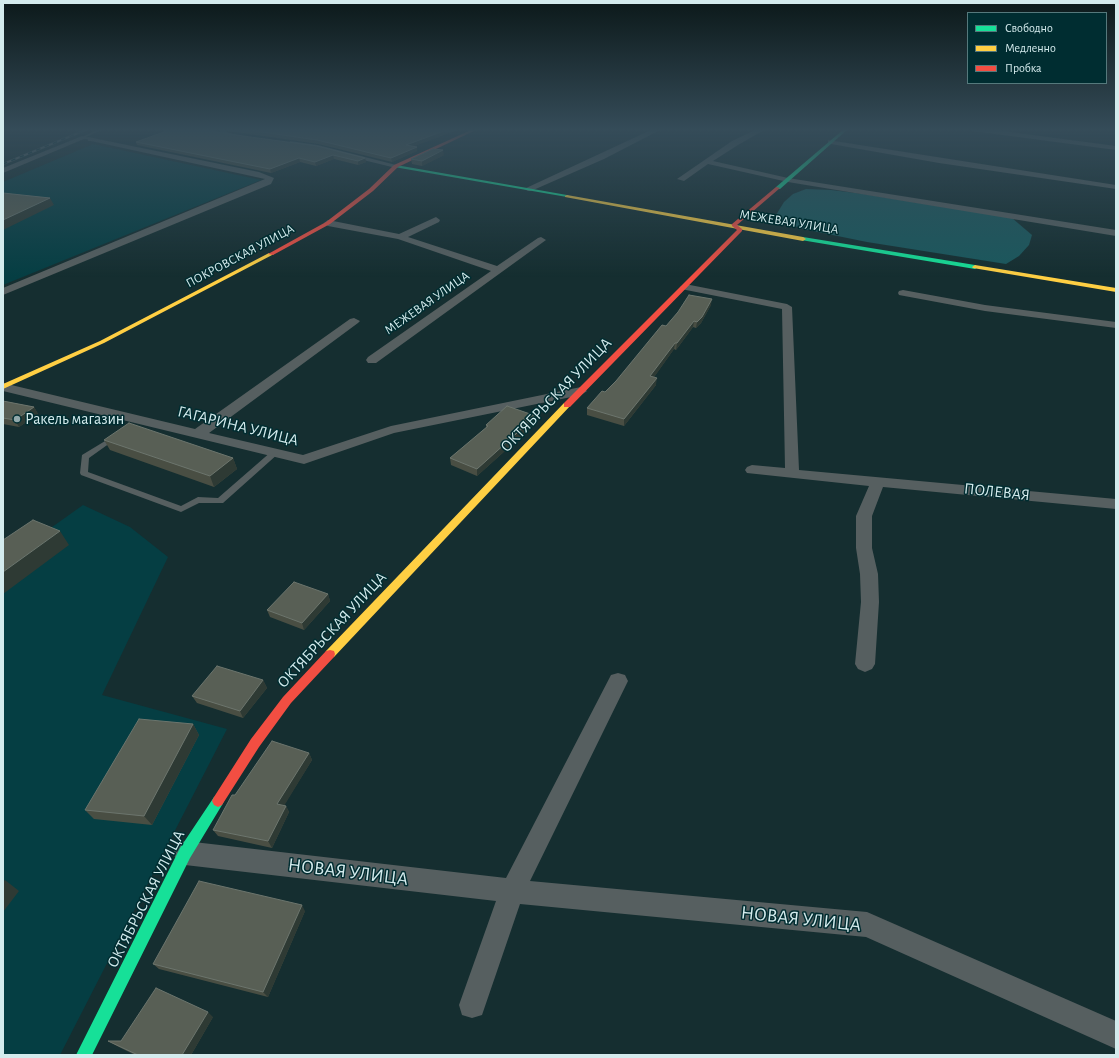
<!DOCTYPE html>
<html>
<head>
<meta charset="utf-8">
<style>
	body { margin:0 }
	#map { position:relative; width:1119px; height:1058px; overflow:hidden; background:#152e30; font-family:"Alegreya Sans",sans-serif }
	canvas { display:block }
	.frame { position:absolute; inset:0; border:4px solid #d4ebed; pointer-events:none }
	.legend { position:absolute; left:967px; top:12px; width:140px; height:72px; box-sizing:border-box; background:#002d31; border:1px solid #55797c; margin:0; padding:5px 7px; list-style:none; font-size:12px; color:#d4ebed }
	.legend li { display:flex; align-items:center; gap:8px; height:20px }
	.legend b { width:20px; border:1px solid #55797c }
</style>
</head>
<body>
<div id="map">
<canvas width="1119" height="1058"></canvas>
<div class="frame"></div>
<ul class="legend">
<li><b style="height:5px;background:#16e098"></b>Свободно</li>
<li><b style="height:5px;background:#ffcf43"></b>Медленно</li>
<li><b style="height:5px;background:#f24e42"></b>Пробка</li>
</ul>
</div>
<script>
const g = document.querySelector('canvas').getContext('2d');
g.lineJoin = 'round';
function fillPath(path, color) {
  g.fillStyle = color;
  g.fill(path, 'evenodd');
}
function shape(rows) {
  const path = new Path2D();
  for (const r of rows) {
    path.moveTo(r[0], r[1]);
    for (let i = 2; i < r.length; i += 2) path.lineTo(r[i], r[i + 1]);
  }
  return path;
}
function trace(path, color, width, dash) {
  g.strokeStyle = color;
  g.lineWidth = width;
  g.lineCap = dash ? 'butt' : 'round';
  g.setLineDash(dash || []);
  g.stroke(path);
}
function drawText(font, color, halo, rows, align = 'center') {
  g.font = font + ' "Alegreya Sans",sans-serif';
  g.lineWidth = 3;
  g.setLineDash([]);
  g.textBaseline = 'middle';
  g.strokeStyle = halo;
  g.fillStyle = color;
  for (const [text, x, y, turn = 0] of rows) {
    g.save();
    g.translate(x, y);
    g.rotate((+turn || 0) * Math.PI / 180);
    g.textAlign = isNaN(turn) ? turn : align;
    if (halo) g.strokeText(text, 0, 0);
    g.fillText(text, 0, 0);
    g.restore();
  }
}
fillPath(shape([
	[93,144,261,180,3,285,3,182],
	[83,505,130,527,168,557,102,695,227,729,60,1055,3,1055,3,562]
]), '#053e43');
fillPath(shape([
	[806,189,831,190,864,194,1012,218,1032,235,1029,245,1019,256,1006,264,867,242,808,230,783,223,776,215,784,202,793,194]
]), '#1a585d');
fillPath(shape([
	[99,129,104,129,86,137,92,138,92,140,80,138,99,129],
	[158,129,169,130,177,129,169,132,158,129],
	[115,435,118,437,117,438,89,458,88,472,181,506,198,497,218,498,272,451,275,451,279,453,223,503,199,503,181,512,81,475,80,473,82,455,115,435]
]), '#565f60');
fillPath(shape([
	[221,129,227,129,226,132,248,137,244,139,220,134,221,129],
	[653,129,662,129,604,159,531,191,528,191,524,189,653,129],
	[757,129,766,129,738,145,713,161,788,178,1116,230,1116,236,788,182,708,164,684,181,677,179,732,141,757,129],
	[969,129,988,129,1116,146,1116,150,972,131,969,129],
	[82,136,86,138,84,139,3,173,3,168,82,136],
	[88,137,259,172,274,178,271,184,3,295,3,288,265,179,91,141,88,141,88,137],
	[828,140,1116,185,1116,189,939,163,831,144,828,144,828,140],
	[290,141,318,145,400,166,396,168,318,149,290,145,290,141],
	[436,217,440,220,439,222,408,237,497,266,538,238,541,237,546,240,376,363,368,363,366,360,368,357,491,271,398,239,328,226,324,223,328,220,399,234,436,217],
	[685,284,787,304,792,307,799,470,1116,499,1116,509,883,487,872,516,872,548,878,574,879,602,875,664,872,669,865,672,858,669,855,664,861,602,860,574,856,548,856,516,869,486,747,473,745,470,747,467,752,465,785,468,782,309,681,289,680,287,685,284],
	[903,290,985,305,1116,322,1116,328,985,311,899,295,898,293,899,291,903,290],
	[354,318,360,321,358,323,209,433,303,455,391,426,581,387,587,391,581,395,394,433,304,464,3,391,3,383,195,429,350,319,354,318],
	[618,673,625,675,628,681,530,881,867,912,1116,1021,1116,1049,866,937,520,904,482,1015,472,1018,462,1015,459,1005,496,901,185,865,177,861,173,853,177,845,185,841,506,878,611,675,618,673]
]), '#565f60');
fillPath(shape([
	[844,129,848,129,780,189,776,189,776,187,844,129],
	[396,165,567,195,569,196,567,197,394,167,396,165],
	[803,237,975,265,978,267,975,269,801,240,800,239,803,237],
	[218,795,222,797,224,801,222,805,190,858,92,1055,76,1055,180,848,214,797,218,795]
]), '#16e098');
fillPath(shape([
	[567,195,803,237,806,239,803,241,565,197,565,196,567,195],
	[269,253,274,254,104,343,3,389,3,384,100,341,269,253],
	[975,265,1116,288,1116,292,973,268,972,267,975,265],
	[564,403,570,403,571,405,334,657,330,658,326,657,325,654,326,651,564,403]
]), '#ffcf43');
fillPath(shape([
	[473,129,478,129,398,167,373,191,330,224,273,255,268,254,326,222,369,189,394,165,473,129],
	[776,187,780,188,737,225,742,229,742,231,570,407,564,407,564,403,737,230,732,226,732,224,776,187],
	[330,650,334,651,335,654,334,657,291,703,259,747,222,805,218,807,214,805,212,801,214,797,251,739,283,697,326,651,330,650]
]), '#f24e42');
const rail = shape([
	[3,164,88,129]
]);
trace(rail, '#5f6a6b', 2);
trace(rail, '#002d31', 1.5, [4.5]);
fillPath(shape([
	[208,129,220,129,219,130],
	[227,129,457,129,457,130,414,146,417,147,417,151,392,162,318,144,228,131],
	[221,133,365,158,366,162,358,165,334,159,316,166,300,162,271,173,137,145,136,142],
	[444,155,422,166,412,164,411,159],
	[711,305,701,323,696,328,693,327,676,350,674,349,654,377,656,385,624,426,587,415,587,408,605,392,616,381,666,326],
	[3,401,34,407,38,414,19,427,3,424],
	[536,423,477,476,451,465,450,458,486,428,486,425],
	[104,440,233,458,237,469,214,487,110,450],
	[328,594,330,601,304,630,270,617,267,610],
	[263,680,267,688,243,718,197,703,192,696],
	[193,724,199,735,152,825,94,819,85,810],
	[309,753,312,760,284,805,286,806,289,812,272,848,218,836,213,830,235,795],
	[305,911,268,997,159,969,153,964],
	[213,1017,191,1055,135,1055,115,1045,108,1041,121,1041]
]), '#494e43');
fillPath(shape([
	[449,129,457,129,457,130,407,149,406,145],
	[417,147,417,151,392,162,391,158],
	[443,150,444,155,422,166,422,161],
	[333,155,334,159,316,166,315,162],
	[299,158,300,162,271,173,270,169],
	[365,158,366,162,358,165,358,161],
	[50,198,54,205,3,230,3,220],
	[712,299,711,305,701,323,696,328,697,322],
	[694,321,693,327,676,350,677,343],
	[675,343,674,349,650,383,650,376],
	[657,378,656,385,624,426,624,419],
	[34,407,38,414,19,427,15,420],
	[536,416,536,423,477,476,477,469],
	[233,458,237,469,214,487,210,476],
	[60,531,69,545,3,594,3,572],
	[328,594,330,601,304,630,302,623],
	[263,680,267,688,243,718,240,711],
	[193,724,199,735,152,825,144,816],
	[309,753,312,760,281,811,277,804],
	[286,806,289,812,272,848,268,841],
	[5,880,19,891,3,912,3,882],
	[302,905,305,911,268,997,263,992],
	[208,1012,213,1017,191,1055,182,1055]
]), '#2e3a34');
const building = shape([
	[172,129,206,129,221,133,317,146,365,158,358,161,333,155,315,162,299,158,270,169,136,142,172,129],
	[242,129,449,129,406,145,417,147,391,158,317,140,242,129],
	[433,149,443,150,422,161,411,159,433,149],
	[3,193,50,198,3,220,3,193],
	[689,295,712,299,702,317,697,322,694,321,677,343,675,343,650,376,657,378,624,419,587,408,602,391,605,392,616,381,662,325,666,326,678,312,689,295],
	[3,401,34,407,15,420,3,418,3,401],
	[507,406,536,416,477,469,450,458,488,426,486,425,507,406],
	[129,423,233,458,210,476,104,440,129,423],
	[33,520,60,531,3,572,3,540,33,520],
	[294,582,328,594,302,623,267,610,294,582],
	[217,666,263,680,240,711,192,696,217,666],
	[139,719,193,724,144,816,85,810,139,719],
	[272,741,309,753,277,804,286,806,268,841,213,830,232,795,235,795,272,741],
	[199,881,302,905,263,992,153,964,199,881],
	[156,988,208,1012,182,1055,138,1055,108,1041,121,1041,156,988]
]);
fillPath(building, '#585f55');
trace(building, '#6c756d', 1);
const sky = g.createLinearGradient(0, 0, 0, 277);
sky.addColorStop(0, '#0c191a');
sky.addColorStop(0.47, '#354c59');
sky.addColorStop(1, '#354c5900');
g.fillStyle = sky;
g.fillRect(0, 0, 1119, 277);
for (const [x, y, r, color] of [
	[17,419,4,"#91a9ab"]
]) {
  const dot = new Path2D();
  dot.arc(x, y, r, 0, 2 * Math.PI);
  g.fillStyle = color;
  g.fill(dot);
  trace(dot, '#002d31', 1.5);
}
drawText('13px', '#d4ebed', '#002d31', [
	["МЕЖЕВАЯ УЛИЦА",789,222,9],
	["ПОКРОВСКАЯ УЛИЦА",240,256,-28],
	["МЕЖЕВАЯ УЛИЦА",427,303,-35]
]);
drawText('16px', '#d4ebed', '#002d31', [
	["ОКТЯБРЬСКАЯ УЛИЦА",556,395,-46],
	["ГАГАРИНА УЛИЦА",238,426,14],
	["ПОЛЕВАЯ",997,492,6],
	["ОКТЯБРЬСКАЯ УЛИЦА",332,630,-47],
	["ОКТЯБРЬСКАЯ УЛИЦА",146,899,-63]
]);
drawText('16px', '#d4ebed', '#002d31', [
	["Ракель магазин",25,419]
], 'left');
drawText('19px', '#d4ebed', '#002d31', [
	["НОВАЯ УЛИЦА",348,872,7],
	["НОВАЯ УЛИЦА",801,919,6]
]);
</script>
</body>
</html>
